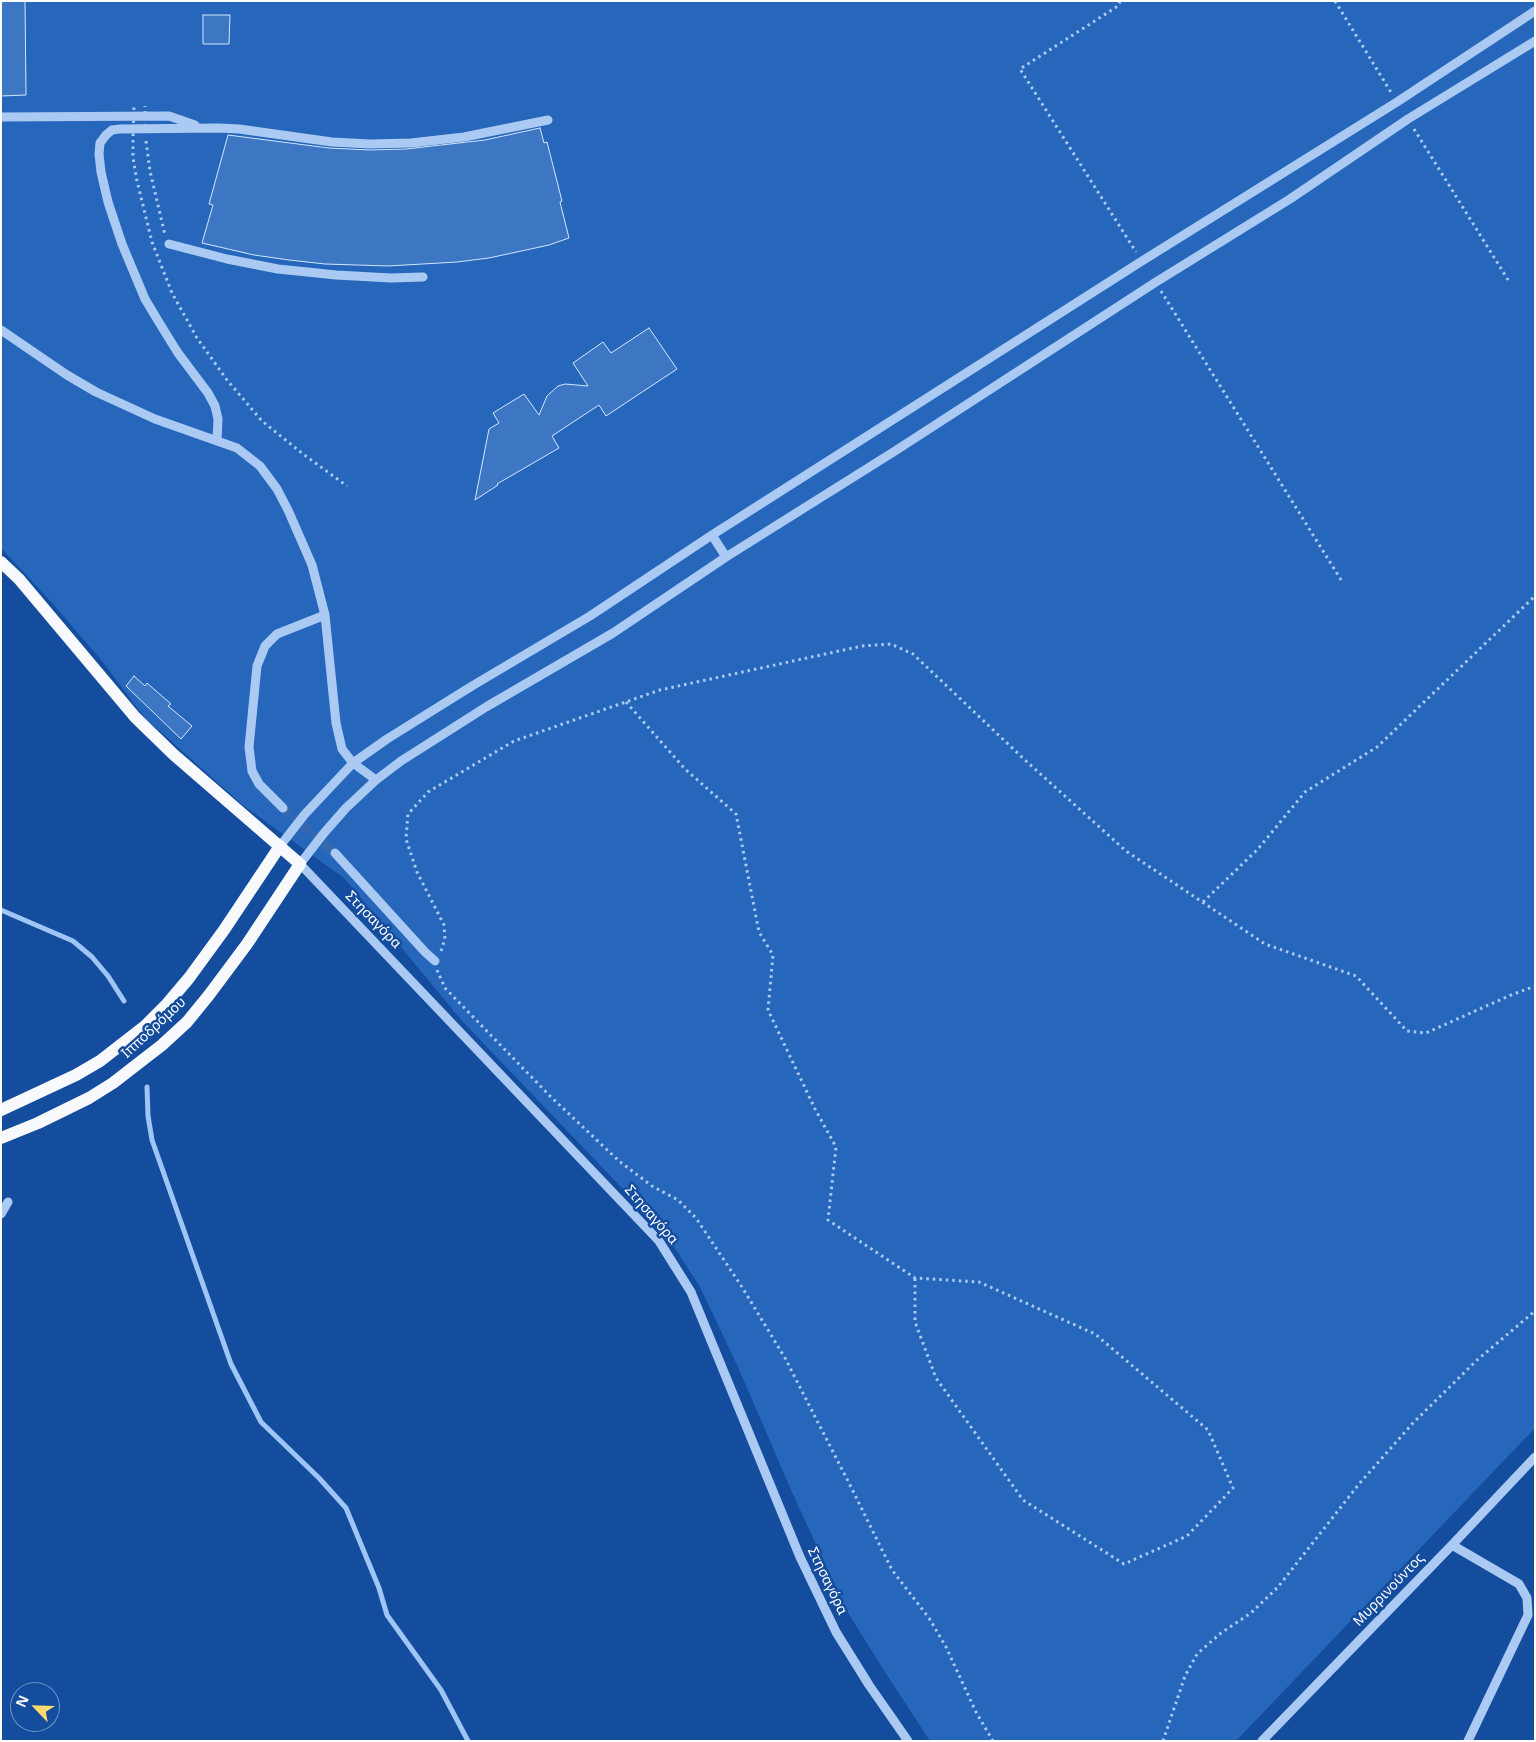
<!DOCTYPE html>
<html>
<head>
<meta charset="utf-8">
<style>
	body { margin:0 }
	#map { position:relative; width:1536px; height:1742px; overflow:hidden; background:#144d9e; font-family:"Noto Sans",sans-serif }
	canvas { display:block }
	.frame { position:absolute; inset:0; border:2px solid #fff; pointer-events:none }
	.north { position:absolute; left:10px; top:1682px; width:50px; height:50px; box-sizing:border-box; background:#144d9e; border:1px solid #7294c5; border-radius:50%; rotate:294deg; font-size:14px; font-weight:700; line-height:20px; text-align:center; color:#fff }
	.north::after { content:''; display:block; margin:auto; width:18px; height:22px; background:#ffd86e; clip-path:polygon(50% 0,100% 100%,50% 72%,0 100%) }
</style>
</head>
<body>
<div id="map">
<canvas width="1536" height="1742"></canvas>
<div class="frame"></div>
<div class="north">N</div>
</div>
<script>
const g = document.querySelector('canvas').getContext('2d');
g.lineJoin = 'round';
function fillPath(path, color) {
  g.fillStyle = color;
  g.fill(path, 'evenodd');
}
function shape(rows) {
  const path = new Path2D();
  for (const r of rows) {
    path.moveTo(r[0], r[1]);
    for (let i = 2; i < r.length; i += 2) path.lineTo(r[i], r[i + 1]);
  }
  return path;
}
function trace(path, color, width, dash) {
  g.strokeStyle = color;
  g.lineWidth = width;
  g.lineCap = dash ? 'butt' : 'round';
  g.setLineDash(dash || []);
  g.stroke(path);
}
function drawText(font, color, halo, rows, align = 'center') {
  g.font = font + ' "Noto Sans",sans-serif';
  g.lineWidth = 5;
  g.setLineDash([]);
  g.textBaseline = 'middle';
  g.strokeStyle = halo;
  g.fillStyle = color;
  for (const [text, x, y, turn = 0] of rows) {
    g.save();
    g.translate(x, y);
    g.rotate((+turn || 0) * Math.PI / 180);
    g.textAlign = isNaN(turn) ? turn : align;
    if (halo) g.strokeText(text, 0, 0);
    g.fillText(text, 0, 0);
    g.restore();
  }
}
fillPath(shape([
	[1,1,1535,1,1535,1428,1236,1741,930,1741,885,1672,845,1608,792,1492,738,1367,700,1287,671,1242,622,1188,463,1022,344,878,244,806,144,717,102,661,53,604,1,548]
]), '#2767bb');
trace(shape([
	[1,910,73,941,92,957,108,976,124,1001],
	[147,1087,148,1116,152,1140,231,1364,261,1422,319,1478,346,1508,379,1588,387,1615,441,1690,468,1741]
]), '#9ec5f6', 5);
const building = shape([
	[1,1,25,1,26,95,1,96,1,1],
	[203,15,230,15,229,44,203,44,203,15],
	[540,128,544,143,547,142,562,201,560,202,569,238,549,245,489,258,457,262,388,266,325,264,289,260,254,255,202,243,213,205,209,204,228,135,329,148,370,150,406,149,485,140,540,128],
	[649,328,677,369,606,416,599,405,552,436,559,448,497,484,498,485,475,500,489,429,499,423,493,413,524,394,539,415,547,396,558,386,565,384,588,386,573,363,603,342,611,353,649,328],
	[134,676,145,686,147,683,171,704,168,706,192,726,181,739,126,686,134,676]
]);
fillPath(building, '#3d77c4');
trace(building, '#d4e6fd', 1);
trace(shape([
	[283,808,335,853]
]), '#3768ad', 9, [9, 4.5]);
trace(shape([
	[1120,1,1118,6,1020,69,1136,252],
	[1335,1,1392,94],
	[1414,129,1510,283],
	[133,140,133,158,137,181,152,242,172,293,197,338,227,380,262,421,303,454,347,486],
	[146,141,150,171,165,235],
	[1161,291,1343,583],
	[626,702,685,769,736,814,759,932,773,955,768,1010,815,1109,836,1147,828,1220,915,1278,979,1282,1095,1334,1208,1430,1233,1488,1187,1536,1124,1564,1023,1500,936,1378,915,1322,915,1278],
	[1203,902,1258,849,1305,792,1377,747,1535,596],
	[441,951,445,939,444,925,417,872,406,839,408,814,428,792,514,741,660,690,862,646,891,644,913,654,1026,761,1126,851,1265,944,1356,976,1407,1031,1426,1033,1511,995,1535,986],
	[437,970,445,988,550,1096,619,1161,652,1186,678,1200,696,1218,742,1287,785,1358,851,1487,892,1570,929,1618,946,1647,976,1712,993,1741],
	[1163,1741,1185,1676,1197,1654,1221,1633,1251,1613,1278,1587,1359,1484,1413,1423,1476,1361,1535,1311]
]), '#abcaf3', 3, [2.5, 4]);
trace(shape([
	[1,117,169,116,195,125],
	[169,244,227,259,278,269,336,275,391,278,423,277],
	[1,330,67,375,96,392,155,419,237,448,260,466,277,489,288,510,312,565,325,615,336,723,342,749,353,763,376,780],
	[217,440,218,419,215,406,208,393,178,353,160,324,145,299,122,244,108,202,101,172,99,154,100,143,106,135,112,130,120,129,219,128,239,129,332,142,370,144,411,143,464,137,548,120],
	[712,535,726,557],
	[283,808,259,784,252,771,249,747,257,666,265,646,277,634,325,615],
	[280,846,305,814,353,763,387,739,472,686,590,616,712,535,1142,261,1397,102,1535,11],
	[335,853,425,952,435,961],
	[1,1214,8,1202],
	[1452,1545,1519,1584,1527,1598,1528,1615,1468,1741],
	[908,1741,869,1685,836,1632,800,1557,691,1292,659,1241,300,864,324,833,346,808,376,780,401,761,486,707,613,633,726,557,895,451,1156,282,1290,199,1408,119,1535,41],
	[1262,1741,1452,1545,1535,1457]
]), '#abcaf3', 9);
trace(shape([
	[1,562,19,579,135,717,173,754,300,864,247,944,209,995,187,1022,162,1045,113,1083,89,1098,38,1123,1,1138],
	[1,1110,76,1075,100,1061,145,1026,167,1004,189,978,224,930,280,846]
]), '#f8faff', 12);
trace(shape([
	[145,133,145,106],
	[133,136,134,106]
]), '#abcaf3', 3, [2.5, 4]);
drawText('14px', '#fff', '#144d9e', [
	["Στησαγόρα",373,920,46],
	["Ιπποδρόμου",154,1028,-43],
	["Στησαγόρα",651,1215,49],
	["Στησαγόρα",827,1581,64],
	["Μυρρινούντος",1389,1590,-46]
]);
</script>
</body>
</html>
